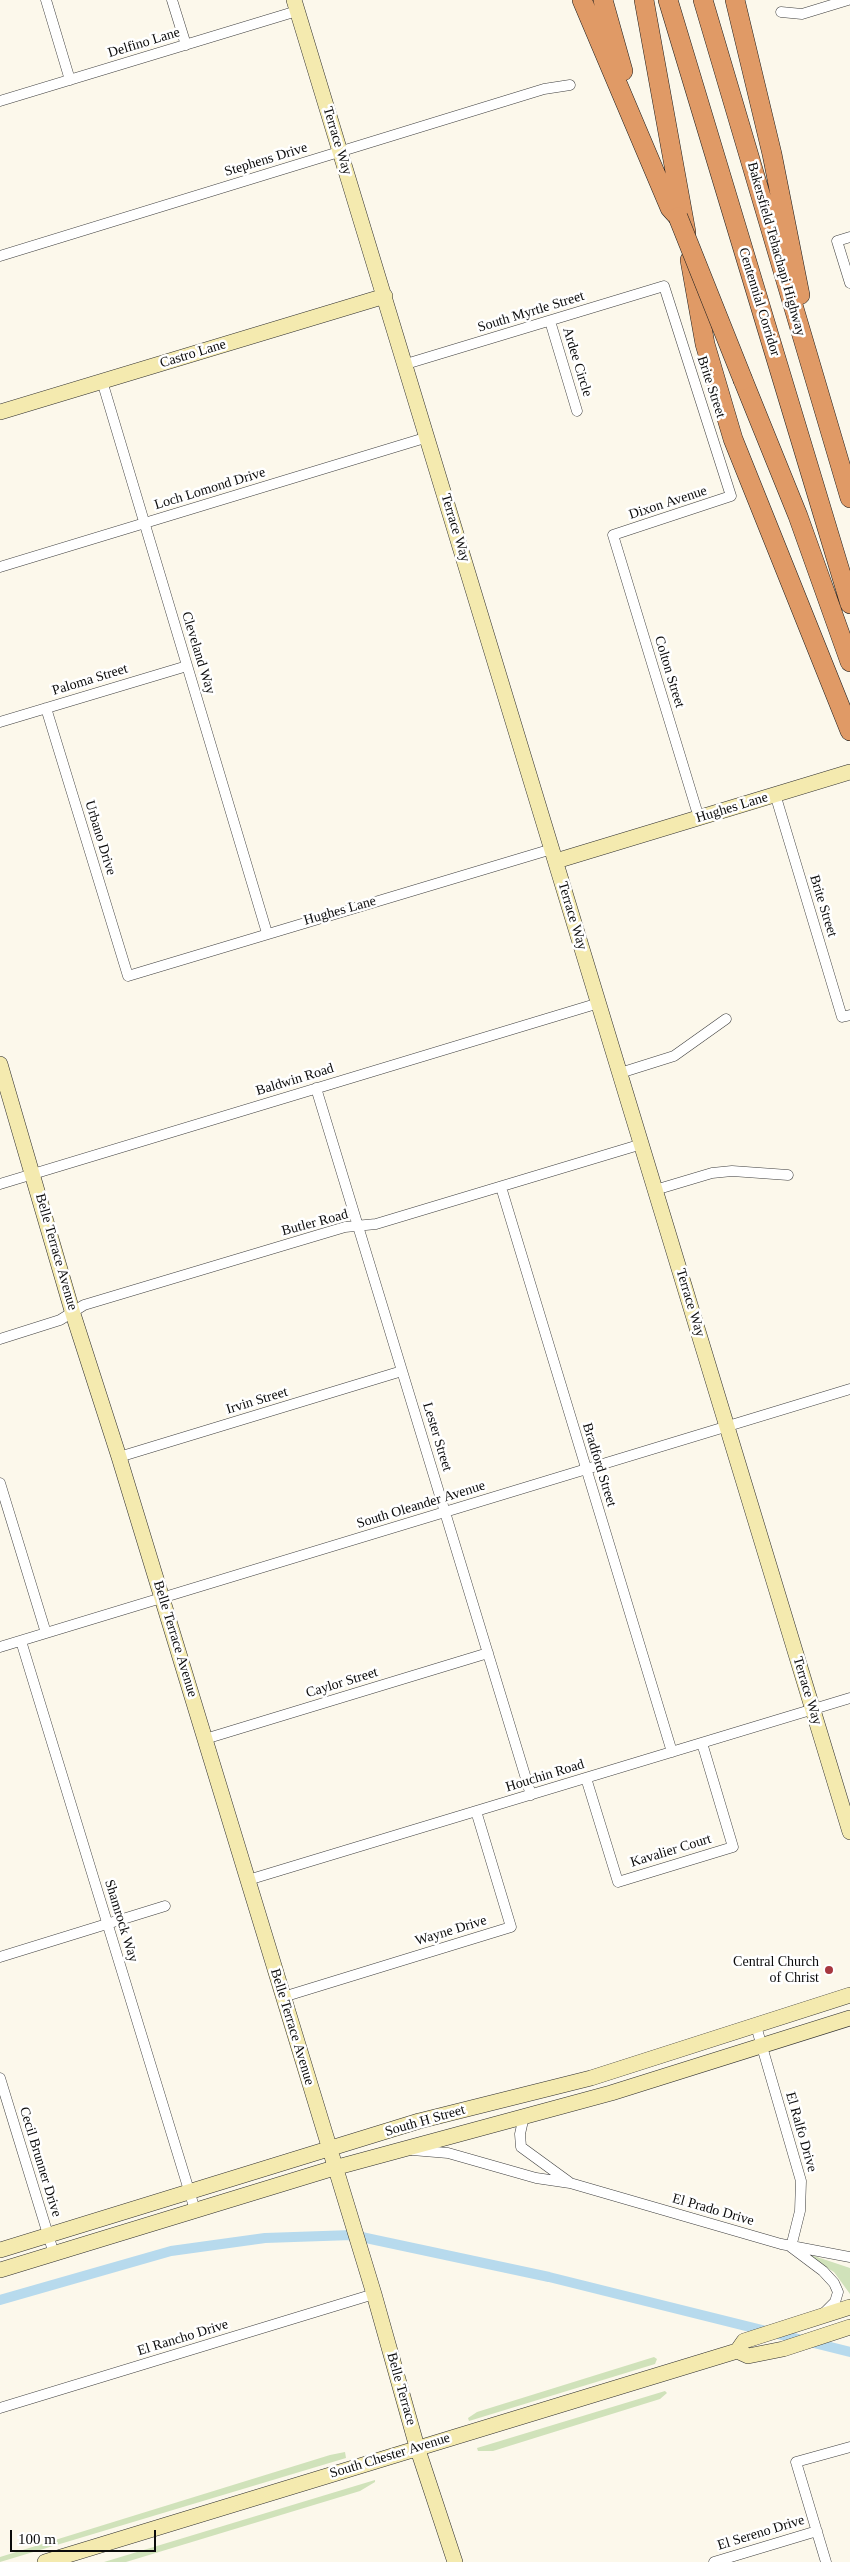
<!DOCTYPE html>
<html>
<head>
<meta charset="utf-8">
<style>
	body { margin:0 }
	#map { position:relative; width:850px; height:2562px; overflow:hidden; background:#fcf8eb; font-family:Georgia,serif }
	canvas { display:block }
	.scale { position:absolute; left:10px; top:2530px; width:146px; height:22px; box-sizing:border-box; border:2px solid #0b0b0b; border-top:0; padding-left:6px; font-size:15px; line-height:18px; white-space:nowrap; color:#0b0b0b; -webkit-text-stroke:4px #fff; paint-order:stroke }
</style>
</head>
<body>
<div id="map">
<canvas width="850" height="2562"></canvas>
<div class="scale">100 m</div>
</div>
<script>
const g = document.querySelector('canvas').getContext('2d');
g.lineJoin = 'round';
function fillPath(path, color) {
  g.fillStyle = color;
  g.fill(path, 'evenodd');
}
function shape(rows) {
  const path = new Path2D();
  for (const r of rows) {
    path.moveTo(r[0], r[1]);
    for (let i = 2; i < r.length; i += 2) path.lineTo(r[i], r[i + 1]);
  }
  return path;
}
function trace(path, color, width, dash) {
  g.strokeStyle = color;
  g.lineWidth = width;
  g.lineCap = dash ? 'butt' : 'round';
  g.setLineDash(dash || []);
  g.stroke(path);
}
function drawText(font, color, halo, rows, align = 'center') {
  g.font = font + ' Georgia,serif';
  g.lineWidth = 5;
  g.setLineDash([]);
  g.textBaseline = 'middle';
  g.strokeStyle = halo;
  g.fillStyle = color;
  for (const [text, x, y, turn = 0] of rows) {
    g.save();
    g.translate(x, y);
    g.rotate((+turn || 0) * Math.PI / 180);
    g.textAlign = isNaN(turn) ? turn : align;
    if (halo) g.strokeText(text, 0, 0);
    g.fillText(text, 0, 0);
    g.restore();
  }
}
fillPath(shape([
	[811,2255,850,2268,850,2294,834,2272,810,2258],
	[654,2357,657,2359,655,2364,469,2421,468,2418,477,2412],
	[665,2391,667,2393,660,2399,493,2451,478,2451,477,2448],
	[345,2452,346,2458,0,2562,0,2557,330,2455],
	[375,2480,375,2482,360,2491,126,2562,104,2562]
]), '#d0e2ba');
trace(shape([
	[0,2300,171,2251,265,2238,352,2235,549,2277,850,2352]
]), '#b7daed', 10);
const street = shape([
	[46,0,70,80],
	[172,0,186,45],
	[781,12,802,14,848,0],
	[0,101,297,11],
	[850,237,837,241,850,283],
	[0,256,544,89,570,85],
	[550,321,577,411],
	[406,364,664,286,731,496,613,535,699,818],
	[102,381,267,933],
	[0,567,428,437],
	[46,708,128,976,552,849],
	[0,722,187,666],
	[775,794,842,1017,850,1015],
	[620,1073,674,1056,726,1019],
	[316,1088,531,1795],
	[0,1184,599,1003],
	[501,1187,672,1752],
	[655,1190,712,1173,732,1171,788,1175],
	[0,1339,60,1320,84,1305,345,1227,376,1224,642,1144],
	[119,1457,402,1371],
	[0,1483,46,1633],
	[21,1641,195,2210],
	[0,1647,850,1389],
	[205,1739,488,1653],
	[586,1778,618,1882,733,1847,702,1743],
	[248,1880,850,1698],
	[0,1957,165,1906],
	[283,1997,511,1927,476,1811],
	[756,2026,801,2181,800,2211,791,2247,823,2271,834,2283,838,2292,835,2302,824,2313],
	[0,2078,54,2254],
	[524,2116,520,2134,521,2147,569,2182],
	[412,2150,448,2153,536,2178,570,2183,781,2244,850,2257],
	[0,2408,374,2294],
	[714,2562,817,2531],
	[826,2562,796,2462,850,2447]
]);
const secondary = shape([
	[294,0,850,1832],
	[0,412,385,296],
	[556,861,850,772],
	[0,1064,73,1314,119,1457,374,2294,417,2447,455,2562],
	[0,2250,419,2121,591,2078,850,1995],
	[0,2270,334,2168,611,2093,850,2018],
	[737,2351,748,2356,783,2349,850,2327],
	[45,2562,737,2351,744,2341,850,2307]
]);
const highway = shape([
	[582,0,670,208,678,217],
	[603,0,623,71],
	[644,0,686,232],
	[668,0,850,604],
	[703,0,850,498],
	[735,0,772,154,800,295],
	[690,260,705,344,733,439,850,731],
	[743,380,798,516,850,662]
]);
trace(street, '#3e3e3e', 11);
trace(secondary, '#2d2d2d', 16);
trace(highway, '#1c1c1c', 20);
trace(street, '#fff', 10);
trace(secondary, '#f4eaaf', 15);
trace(highway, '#e09a66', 19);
const highwayBridge = shape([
	[678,217,743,380]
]);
trace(highwayBridge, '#1c1c1c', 20, []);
trace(highwayBridge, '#e09a66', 19);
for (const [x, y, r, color] of [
	[829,1970,5,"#a7373f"]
]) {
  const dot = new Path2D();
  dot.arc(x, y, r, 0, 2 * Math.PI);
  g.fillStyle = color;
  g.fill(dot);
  trace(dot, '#fff', 2);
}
drawText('14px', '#0b0b0b', '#fff', [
	["Delfino Lane",144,43,-17],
	["Terrace Way",337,141,73],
	["Stephens Drive",266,160,-17],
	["Bakersfield Tehachapi Highway",776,249,74],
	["Centennial Corridor",759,302,73],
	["South Myrtle Street",531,312,-17],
	["Castro Lane",193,354,-17],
	["Ardee Circle",577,362,73],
	["Brite Street",711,387,72],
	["Loch Lomond Drive",210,489,-17],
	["Dixon Avenue",668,503,-18],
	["Terrace Way",455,528,73],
	["Cleveland Way",198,653,73],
	["Colton Street",669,672,73],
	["Paloma Street",90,680,-17],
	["Hughes Lane",732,808,-17],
	["Urbano Drive",100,838,73],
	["Brite Street",823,906,73],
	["Hughes Lane",340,911,-16],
	["Terrace Way",572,916,73],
	["Baldwin Road",295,1080,-17],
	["Butler Road",315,1223,-15],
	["Belle Terrace Avenue",56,1252,74],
	["Terrace Way",690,1303,73],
	["Irvin Street",257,1401,-17],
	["Lester Street",437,1437,73],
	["Bradford Street",599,1465,73],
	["South Oleander Avenue",421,1505,-17],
	["Belle Terrace Avenue",175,1639,73],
	["Caylor Street",342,1683,-17],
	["Terrace Way",807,1691,73],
	["Houchin Road",545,1776,-17],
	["Kavalier Court",671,1851,-17],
	["Shamrock Way",121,1921,73],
	["Wayne Drive",451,1931,-17],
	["Belle Terrace Avenue",292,2027,73],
	["South H Street",425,2121,-16],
	["El Ralfo Drive",801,2132,74],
	["Cecil Brunner Drive",40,2162,73],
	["El Prado Drive",713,2210,16],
	["El Rancho Drive",183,2338,-17],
	["Belle Terrace",401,2389,74],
	["South Chester Avenue",390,2456,-17],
	["El Sereno Drive",761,2533,-17]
]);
drawText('14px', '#0b0b0b', '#fff', [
	["Central Church",819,1962],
	["of Christ",819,1978]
], 'right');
</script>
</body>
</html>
